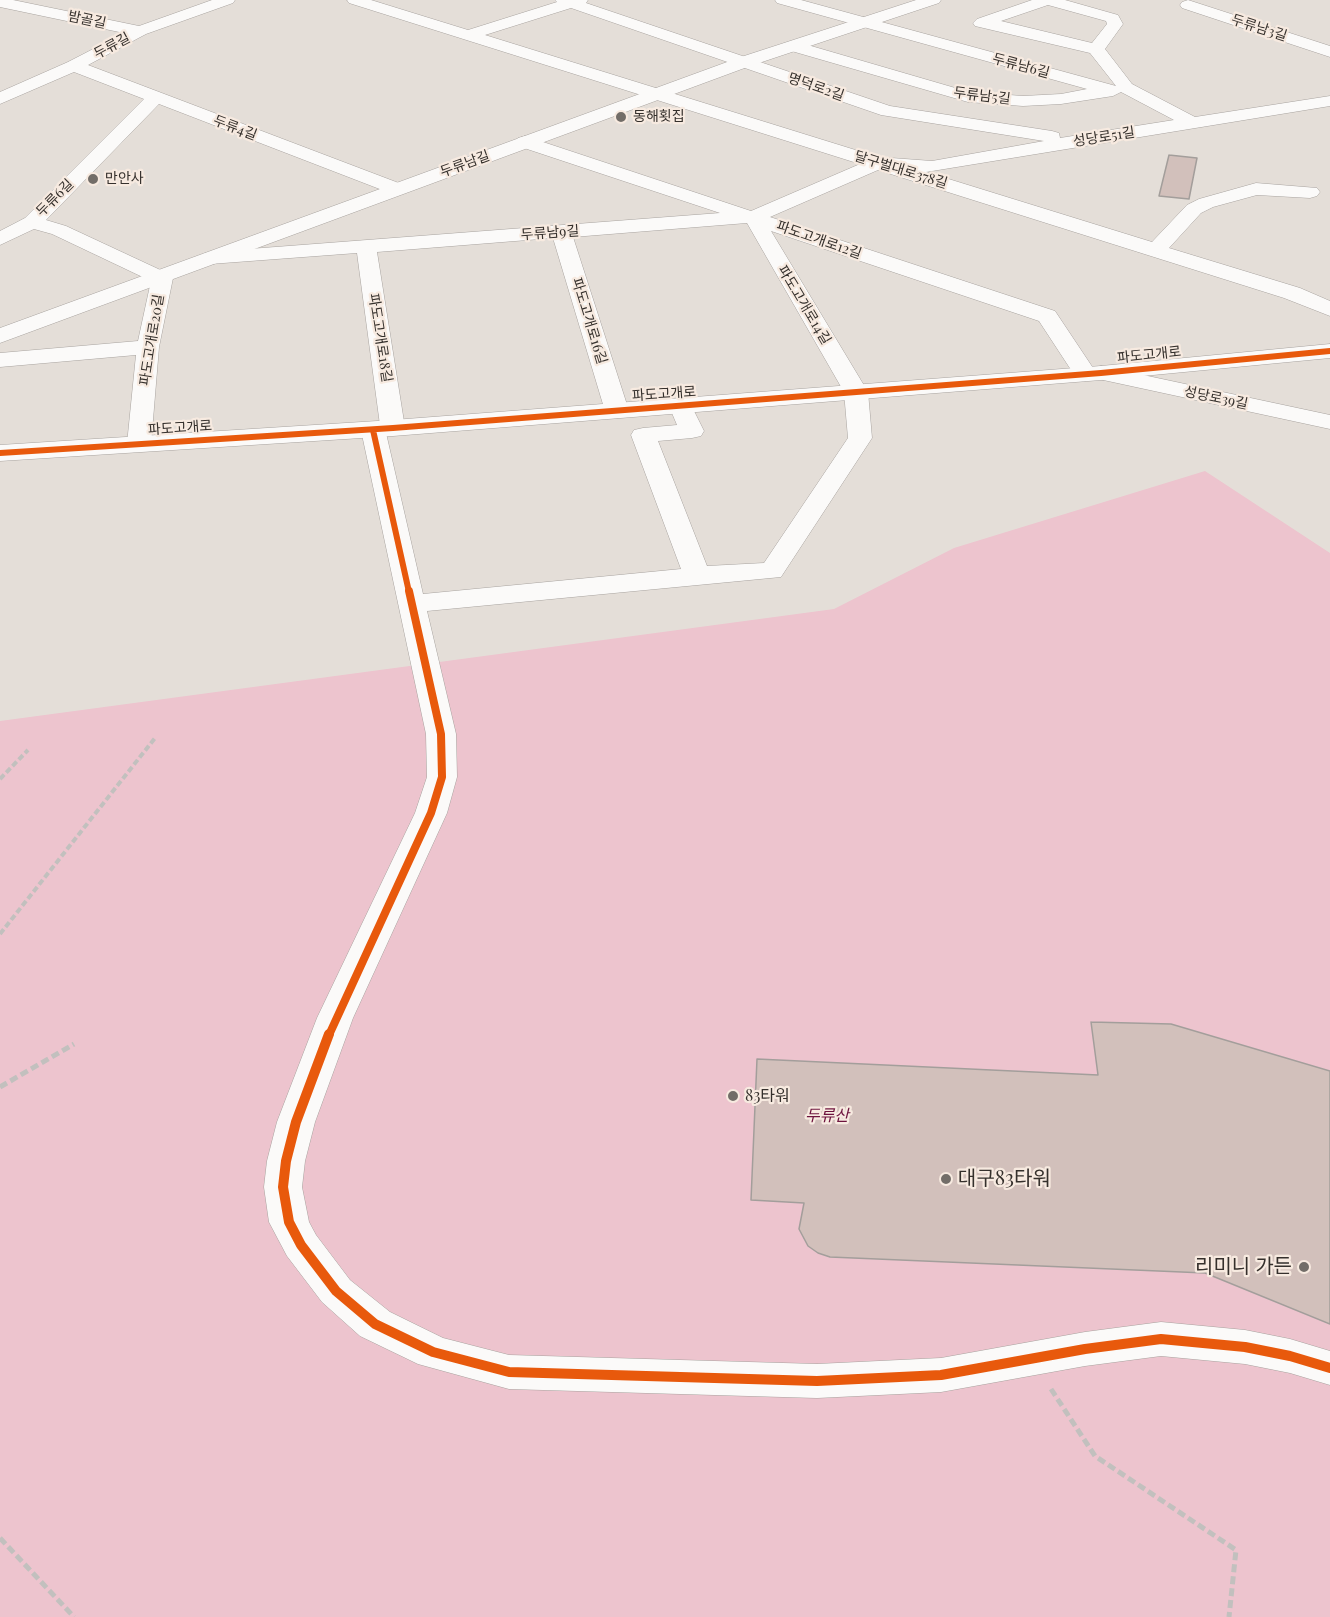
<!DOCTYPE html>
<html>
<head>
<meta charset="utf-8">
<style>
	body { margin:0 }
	canvas { display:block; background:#e4ded8 }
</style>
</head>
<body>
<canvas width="1330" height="1617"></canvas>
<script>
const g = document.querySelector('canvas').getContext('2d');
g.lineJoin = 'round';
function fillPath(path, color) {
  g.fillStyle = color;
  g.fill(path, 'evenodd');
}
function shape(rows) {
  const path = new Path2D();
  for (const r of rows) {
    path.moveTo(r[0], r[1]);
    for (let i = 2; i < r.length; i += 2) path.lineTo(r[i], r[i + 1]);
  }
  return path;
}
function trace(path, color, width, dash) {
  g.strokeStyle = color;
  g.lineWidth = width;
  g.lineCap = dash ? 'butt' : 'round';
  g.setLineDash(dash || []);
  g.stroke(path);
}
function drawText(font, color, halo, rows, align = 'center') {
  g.font = font + ' "Playfair Display","Noto Sans KR",serif';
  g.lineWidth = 4.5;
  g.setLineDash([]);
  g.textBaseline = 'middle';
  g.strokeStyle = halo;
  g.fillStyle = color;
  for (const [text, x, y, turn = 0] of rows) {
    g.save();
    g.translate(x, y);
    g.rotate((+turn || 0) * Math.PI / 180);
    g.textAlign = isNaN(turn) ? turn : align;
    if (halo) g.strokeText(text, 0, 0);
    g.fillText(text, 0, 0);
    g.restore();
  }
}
fillPath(shape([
	[1205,471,1330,553,1330,1617,0,1617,0,721,834,609,954,548]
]), '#edc4ce');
const building = shape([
	[1169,155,1197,158,1189,199,1159,196,1169,155],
	[1091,1022,1171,1024,1330,1071,1330,1324,1205,1273,830,1257,818,1253,808,1246,799,1229,804,1203,751,1200,757,1059,1098,1075,1091,1022]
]);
fillPath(building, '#d2c0bb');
trace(building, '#a39e9b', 1.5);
const street = shape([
	[0,0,13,0,139,26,212,0,235,0,233,3,146,34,88,65,404,185,407,189,404,193,390,193,159,104,46,220,66,226,169,274,173,278,159,347,151,444,148,449,139,451,130,449,127,444,136,355,0,367,0,353,138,341,151,281,52,234,34,229,0,245,0,231,25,218,144,99,74,72,0,104,0,92,68,62,124,33,0,7,0,0],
	[347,0,371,0,468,30,557,2,555,0,588,0,586,3,890,106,1052,131,1059,133,1060,138,1174,120,1121,92,1113,96,1061,104,1023,106,968,102,788,50,786,46,794,41,969,92,1023,96,1061,94,1087,89,777,3,775,0,801,0,1116,86,1090,53,975,26,973,23,977,19,1032,0,1065,0,1118,15,1123,24,1105,49,1132,84,1195,117,1330,96,1330,106,926,172,1152,242,1187,205,1199,199,1256,183,1317,188,1320,192,1317,196,1310,198,1257,195,1213,207,1201,213,1169,248,1300,288,1330,301,1330,316,1284,298,878,170,770,217,1055,311,1093,368,1101,366,1330,415,1330,429,1094,378,1085,381,1077,379,1039,321,771,231,868,392,872,438,781,577,427,611,456,734,457,777,447,813,353,1018,315,1122,305,1161,302,1187,309,1222,316,1235,350,1280,390,1312,443,1338,509,1355,817,1364,941,1358,1085,1332,1161,1322,1245,1330,1290,1339,1330,1351,1330,1385,1290,1373,1245,1364,1161,1356,1085,1366,941,1392,817,1398,509,1389,418,1364,360,1336,322,1302,287,1256,269,1222,264,1187,267,1161,277,1122,317,1018,415,813,427,777,426,734,361,430,364,425,373,423,380,425,357,253,210,264,203,262,200,258,203,254,210,252,720,213,518,146,516,142,518,138,525,136,751,211,860,164,349,3,347,0],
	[1048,5,1106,21,1107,24,1092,43,1001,21,1048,5],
	[571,8,881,115,1044,141,932,161,878,157,485,35,571,8],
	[747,223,844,392,848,438,764,563,707,566,658,441,692,438,701,436,704,431,689,401,681,399,673,401,669,406,677,425,643,428,634,430,631,435,681,569,423,594,386,433,393,435,402,433,405,428,377,252,553,238,605,411,609,416,617,418,625,416,629,411,573,237,747,223],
	[1188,0,1330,46,1330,57,1182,8,1180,5,1182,2,1188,0]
]);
const secondary = shape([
	[916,0,941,0,939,3,750,66,0,343,0,328,738,58,916,0],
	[1330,344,1330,358,1101,380,393,436,0,461,0,445,393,420,1101,366,1330,344]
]);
trace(street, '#a8a39f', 1);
trace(secondary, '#a8a39f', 1);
trace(shape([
	[0,779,28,750],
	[0,934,155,738]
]), '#c2c0be', 4, [6, 3]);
trace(shape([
	[0,1087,74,1044],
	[1051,1389,1095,1456,1236,1550,1229,1617],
	[0,1538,74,1617]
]), '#c2c0be', 5, [8, 4]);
fillPath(street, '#fbfaf9');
fillPath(secondary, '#fbfaf9');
trace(shape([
	[373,430,409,592],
	[0,453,393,428,1101,373,1330,351]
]), '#e8590c', 6);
trace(shape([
	[329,1035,431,813,442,777,441,734,409,591]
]), '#e8590c', 8);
trace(shape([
	[329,1034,296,1122,286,1161,283,1187,289,1222,301,1245,336,1291,375,1324,433,1352,509,1372,817,1381,941,1375,1085,1349,1161,1339,1245,1347,1290,1356,1330,1368]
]), '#e8590c', 10);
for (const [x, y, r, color] of [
	[621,117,6,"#726d68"],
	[93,179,6,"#726d68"],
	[733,1096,6,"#726d68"],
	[946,1179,6,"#726d68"],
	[1304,1267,6,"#726d68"]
]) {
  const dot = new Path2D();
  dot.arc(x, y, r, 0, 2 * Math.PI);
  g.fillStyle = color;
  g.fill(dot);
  trace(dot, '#f7eae0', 2);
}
drawText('14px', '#35302c', '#f7eae0', [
	["밤골길",87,20,12],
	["두류남3길",1259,28,18],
	["두류길",112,46,-28],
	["두류남6길",1021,66,15],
	["명덕로2길",816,87,19],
	["두류남5길",982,96,7],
	["두류4길",235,128,21],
	["성당로51길",1104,137,-9],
	["두류남길",465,164,-20],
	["달구벌대로378길",901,170,17],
	["두류6길",55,198,-45],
	["두류남9길",550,233,-4],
	["파도고개로12길",819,240,19],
	["파도고개로14길",804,305,59],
	["파도고개로16길",589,321,73],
	["파도고개로18길",380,338,81],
	["파도고개로20길",152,340,-81],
	["파도고개로",1149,355,-6],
	["파도고개로",664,394,-4],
	["성당로39길",1216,398,12],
	["파도고개로",180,428,-4]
]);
drawText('14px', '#35302c', '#f7eae0', [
	["동해횟집",633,117],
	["만안사",105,179]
], 'left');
drawText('16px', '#35302c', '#f7eae0', [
	["83타워",745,1096]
], 'left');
drawText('italic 16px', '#6d133d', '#f7eae0', [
	["두류산",827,1116]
]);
drawText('20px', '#35302c', '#f7eae0', [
	["대구83타워",958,1179],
	["리미니 가든",1292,1267,"right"]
], 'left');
</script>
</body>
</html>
